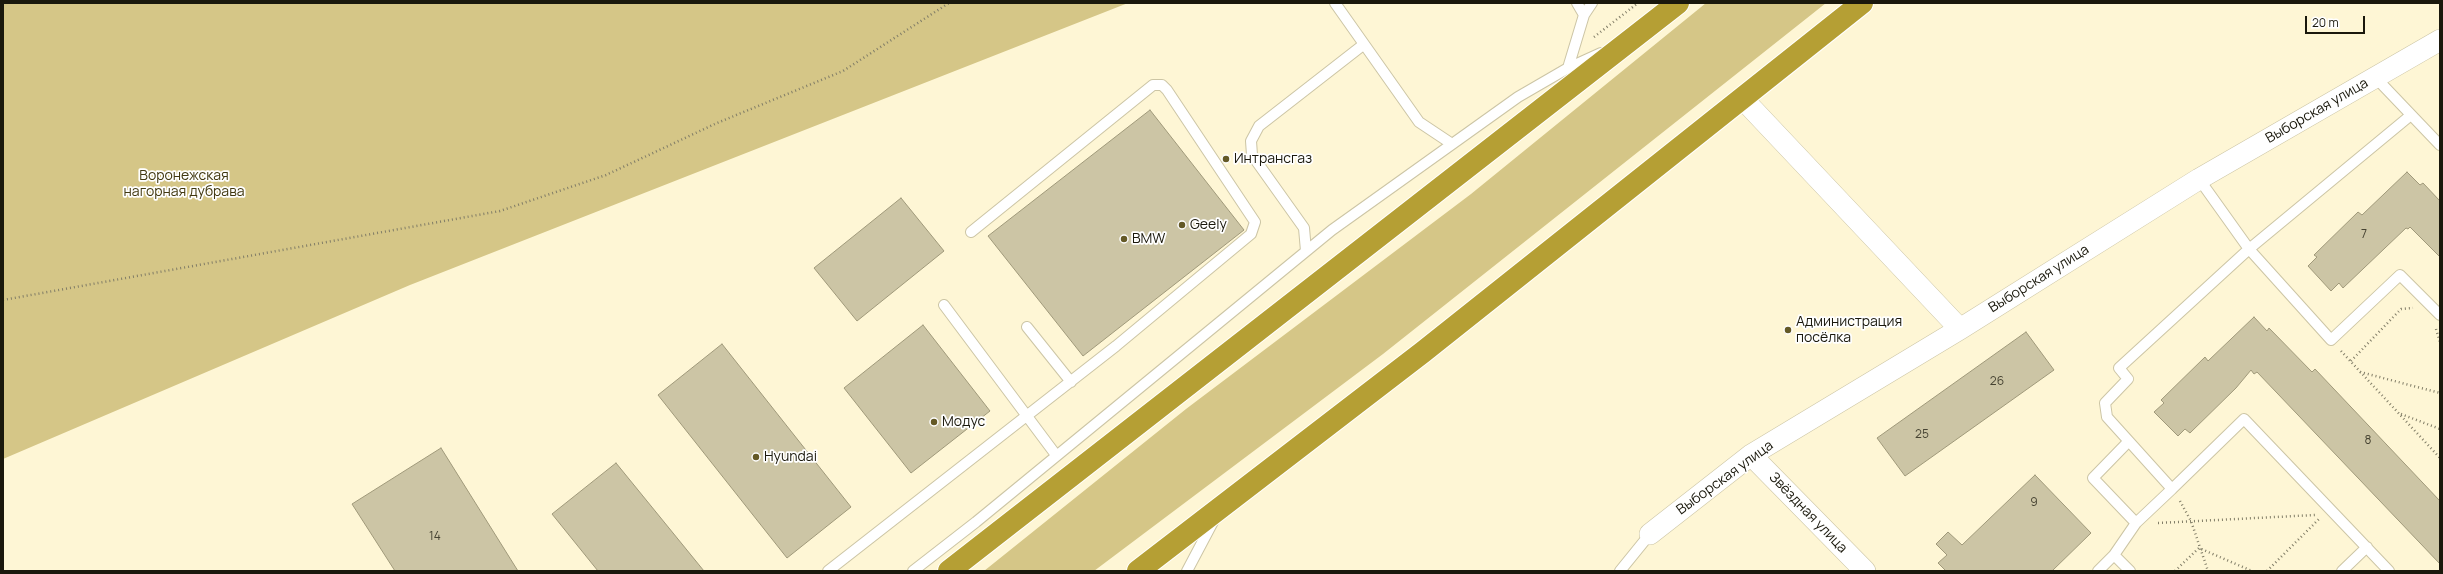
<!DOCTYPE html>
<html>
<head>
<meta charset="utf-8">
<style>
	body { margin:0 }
	#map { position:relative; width:2443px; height:574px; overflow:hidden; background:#fef6d5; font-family:Manrope,sans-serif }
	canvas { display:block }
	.frame { position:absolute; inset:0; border:4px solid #1a180c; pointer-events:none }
	.scale { position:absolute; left:2305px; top:16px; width:60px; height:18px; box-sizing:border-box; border:2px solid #1a180c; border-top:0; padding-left:5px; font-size:12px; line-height:14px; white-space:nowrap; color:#1a180c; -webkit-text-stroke:3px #fff; paint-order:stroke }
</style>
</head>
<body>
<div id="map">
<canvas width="2443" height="574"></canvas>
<div class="frame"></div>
<div class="scale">20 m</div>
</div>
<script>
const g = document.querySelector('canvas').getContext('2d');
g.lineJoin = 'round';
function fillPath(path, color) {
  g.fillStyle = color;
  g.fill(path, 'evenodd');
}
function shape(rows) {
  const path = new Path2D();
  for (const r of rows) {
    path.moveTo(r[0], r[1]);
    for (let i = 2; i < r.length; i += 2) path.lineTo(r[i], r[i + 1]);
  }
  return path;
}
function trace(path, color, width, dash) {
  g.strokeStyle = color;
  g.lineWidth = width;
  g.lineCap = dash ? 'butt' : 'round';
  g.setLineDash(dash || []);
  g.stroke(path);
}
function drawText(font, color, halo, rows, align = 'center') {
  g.font = font + ' Manrope,sans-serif';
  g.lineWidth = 3.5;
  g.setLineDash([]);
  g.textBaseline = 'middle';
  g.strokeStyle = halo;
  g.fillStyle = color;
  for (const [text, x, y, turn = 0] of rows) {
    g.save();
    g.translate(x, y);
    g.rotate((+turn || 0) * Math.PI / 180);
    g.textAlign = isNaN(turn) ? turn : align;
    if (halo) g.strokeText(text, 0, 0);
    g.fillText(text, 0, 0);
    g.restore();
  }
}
fillPath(shape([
	[3,3,1128,3,410,285,3,459],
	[1706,3,1826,3,1383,354,1094,571,984,571,1186,409,1471,194]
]), '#d5c687');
const building = shape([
	[1150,110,1244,230,1083,356,988,236,1150,110],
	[2407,172,2420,185,2423,183,2440,201,2440,257,2410,227,2408,229,2406,228,2343,288,2339,283,2331,291,2308,266,2317,257,2314,255,2358,212,2362,215,2407,172],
	[901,198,944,251,857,321,814,268,901,198],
	[2254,317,2267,331,2269,328,2312,372,2315,369,2440,501,2440,564,2257,372,2254,374,2251,370,2236,388,2190,433,2185,429,2178,436,2154,412,2164,403,2161,400,2205,357,2208,361,2254,317],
	[923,325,990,411,911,473,844,388,923,325],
	[2026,332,2054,370,1905,476,1877,438,2026,332],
	[722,344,851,507,787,558,658,395,722,344],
	[441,448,518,571,395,571,352,504,441,448],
	[616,463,704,571,598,571,552,514,616,463],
	[2035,475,2091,533,2052,571,1946,571,1938,563,1947,555,1936,544,1948,532,1962,545,2035,475]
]);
fillPath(building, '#ccc5a5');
trace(building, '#a0997a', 1);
const lane = shape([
	[1335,3,1419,122,1452,144],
	[1577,3,1584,15],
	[1568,68,1584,15,1592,3],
	[2375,77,2440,145],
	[2411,115,2249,249,2331,340,2400,275,2440,315],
	[2199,179,2249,249,2119,368,2128,379,2105,403,2107,417,2172,489,2244,419,2389,571],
	[1306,251,1304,228,1252,155,1251,141,1259,126,1363,45],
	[944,305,1056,455],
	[1027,327,1071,382],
	[2128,442,2093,478,2136,523,2172,489],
	[2114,555,2130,571],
	[828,571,1116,346,1251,234,1255,222,1167,90,1162,85,1153,85,971,232],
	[913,571,976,522,1332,230,1518,97,1568,68,1601,53],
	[1187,571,1214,520],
	[1620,571,1650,534],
	[2098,571,2114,555,2136,523],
	[2342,571,2367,547]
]);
const street = shape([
	[1742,98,1960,329],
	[1751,455,1865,571],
	[1650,534,1751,455,1960,329,2199,179,2440,40]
]);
const highway = shape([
	[949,571,1678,3],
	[1138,571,1423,352,1862,3]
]);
trace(lane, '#ccc5a5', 12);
trace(street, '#ccc5a5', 22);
trace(highway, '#fff', 24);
trace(shape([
	[1594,37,1638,3],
	[3,300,500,211,606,175,717,123,843,71,949,3],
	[2436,329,2440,342],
	[2341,351,2440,458],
	[2351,361,2401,309,2413,308],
	[2360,372,2440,393],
	[2401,414,2440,429],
	[2180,501,2191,521,2208,571],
	[2158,523,2315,515],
	[2175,571,2199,548,2252,571],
	[2267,571,2319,519]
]), '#817d67', 2.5, [1, 3]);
trace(lane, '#fff', 10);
trace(street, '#fff', 21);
trace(highway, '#b59f34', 22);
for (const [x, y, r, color] of [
	[1226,159,4,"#645926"],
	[1182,225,4,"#645926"],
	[1124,239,4,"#645926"],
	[1788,330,4,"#645926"],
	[934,422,4,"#645926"],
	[756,457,4,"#645926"]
]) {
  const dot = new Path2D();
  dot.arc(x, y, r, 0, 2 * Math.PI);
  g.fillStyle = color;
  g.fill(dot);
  trace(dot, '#fff', 1.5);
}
drawText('12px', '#464332', null, [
	["7",2364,235],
	["26",1997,382],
	["25",1922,435],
	["8",2368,441],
	["9",2034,503],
	["14",435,537]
]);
drawText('14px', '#1a180c', '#fff', [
	["Выборская улица",2317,111,-30],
	["Выборская улица",2039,279,-32],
	["Выборская улица",1725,478,-36],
	["Звёздная улица",1808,513,46]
]);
drawText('14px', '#1a180c', '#fff', [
	["Интрансгаз",1234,159],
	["Geely",1190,225],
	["BMW",1132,239],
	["Администрация",1796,322],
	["посёлка",1796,338],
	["Модус",942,422],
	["Hyundai",764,457]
], 'left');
drawText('14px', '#413810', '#fff', [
	["Воронежская",184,176],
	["нагорная дубрава",184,192]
]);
</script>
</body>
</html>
